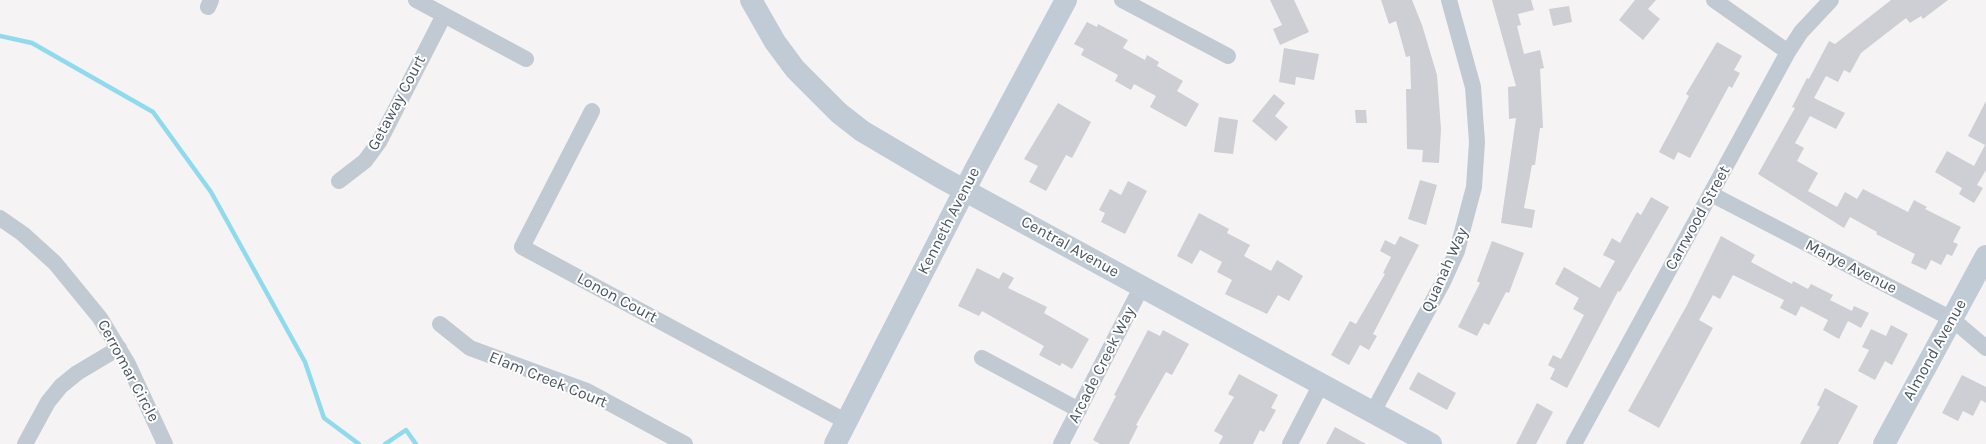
<!DOCTYPE html>
<html>
<head>
<meta charset="utf-8">
<style>
	body { margin:0 }
	canvas { display:block; background:#f5f3f3 }
</style>
</head>
<body>
<canvas width="1986" height="444"></canvas>
<script>
const g = document.querySelector('canvas').getContext('2d');
g.lineJoin = 'round';
function shape(rows) {
  const path = new Path2D();
  for (const r of rows) {
    path.moveTo(r[0], r[1]);
    for (let i = 2; i < r.length; i += 2) path.lineTo(r[i], r[i + 1]);
  }
  return path;
}
function trace(path, color, width, dash) {
  g.strokeStyle = color;
  g.lineWidth = width;
  g.lineCap = dash ? 'butt' : 'round';
  g.setLineDash(dash || []);
  g.stroke(path);
}
function fillPath(path, color) {
  g.fillStyle = color;
  g.fill(path, 'evenodd');
}
function drawText(font, color, halo, rows, align = 'center') {
  g.font = font + ' Karla,sans-serif';
  g.lineWidth = 4;
  g.setLineDash([]);
  g.textBaseline = 'middle';
  g.strokeStyle = halo;
  g.fillStyle = color;
  for (const [text, x, y, turn = 0] of rows) {
    g.save();
    g.translate(x, y);
    g.rotate((+turn || 0) * Math.PI / 180);
    g.textAlign = isNaN(turn) ? turn : align;
    if (halo) g.strokeText(text, 0, 0);
    g.fillText(text, 0, 0);
    g.restore();
  }
}
trace(shape([
	[0,36,32,43,153,112,211,192,305,362,324,418,359,444],
	[385,444,406,430,416,444]
]), '#90daee', 4.5);
fillPath(shape([
	[1270,0,1294,0,1309,32,1280,45,1273,29,1282,25],
	[1381,0,1412,0,1422,25,1437,75,1441,129,1439,163,1422,162,1423,150,1407,149,1406,89,1411,89,1410,56,1406,57,1396,21,1389,24],
	[1492,0,1531,0,1534,10,1518,14,1521,25,1517,26,1524,54,1540,50,1544,68,1540,69,1543,128,1540,128,1535,165,1532,165,1524,208,1535,210,1532,228,1501,223,1516,118,1509,119,1508,87,1516,86],
	[1635,0,1656,0,1648,9,1660,19,1643,40,1619,20],
	[1891,0,1948,0,1923,19,1921,16,1910,23,1906,18,1861,53,1850,73,1844,70,1838,82,1826,76,1814,98,1845,113,1836,129,1810,116,1795,143,1804,148,1797,161,1818,173,1808,191,1837,207,1845,192,1857,199,1863,189,1908,212,1914,200,1927,207,1925,209,1961,227,1953,242,1958,244,1952,256,1947,254,1941,265,1931,260,1926,270,1911,263,1915,254,1876,234,1877,232,1850,217,1844,228,1758,174,1795,108,1792,107,1807,78,1809,79,1829,41,1835,44],
	[1569,6,1572,22,1553,26,1549,9],
	[1087,22,1097,27,1098,24,1128,40,1123,48,1145,60,1147,55,1159,62,1157,66,1183,81,1177,91,1199,104,1186,127,1150,107,1156,96,1134,84,1131,90,1115,81,1118,75,1081,55,1084,49,1074,44],
	[1717,42,1742,56,1734,70,1740,73,1732,88,1729,86,1690,158,1678,152,1674,160,1659,152,1689,96,1686,94],
	[1284,48,1319,54,1314,80,1296,77,1295,85,1279,82],
	[1274,94,1285,103,1275,116,1288,127,1276,141,1252,121],
	[1986,101,1986,170,1977,185,1983,188,1974,203,1959,194,1962,188,1935,172,1947,151,1974,166,1985,145,1968,136],
	[1058,103,1091,122,1072,158,1066,155,1046,191,1029,182,1038,166,1024,159],
	[1355,110,1366,110,1367,123,1356,123],
	[1219,117,1238,120,1233,154,1214,152],
	[1420,180,1437,185,1426,225,1408,219],
	[1128,181,1147,191,1125,234,1101,222,1105,213,1099,210,1110,189,1121,195],
	[1651,197,1669,207,1620,292,1618,291,1567,388,1550,379,1555,369,1548,365,1553,355,1561,359,1584,315,1573,309,1579,298,1555,284,1564,267,1600,288,1615,261,1603,255,1612,238,1620,243,1637,212,1641,215],
	[1199,213,1229,229,1227,233,1250,245,1244,256,1271,271,1277,260,1303,276,1289,301,1278,295,1267,314,1225,294,1232,280,1217,272,1222,262,1200,250,1192,264,1177,256],
	[1400,236,1419,245,1373,334,1377,336,1369,350,1360,345,1349,365,1331,355,1350,321,1356,324,1385,274,1383,273,1391,257,1380,251,1385,240,1395,245],
	[1721,236,1755,255,1751,262,1792,284,1793,281,1808,289,1811,284,1833,295,1830,300,1852,311,1854,306,1869,313,1861,328,1848,321,1839,339,1823,330,1828,320,1801,306,1796,316,1780,308,1784,300,1733,275,1720,299,1713,295,1699,320,1713,328,1659,428,1628,411,1687,305],
	[1492,241,1524,253,1509,293,1506,292,1489,325,1484,323,1477,336,1458,327,1480,283,1477,281],
	[977,268,999,279,1003,272,1014,278,1008,288,1047,307,1044,313,1089,339,1072,369,1062,363,1060,366,1039,355,1044,346,1003,323,982,311,979,316,958,306],
	[1891,325,1908,334,1892,365,1885,361,1875,380,1858,371,1869,350,1862,347,1871,329,1886,336],
	[1148,330,1160,336,1163,330,1189,344,1172,375,1166,372,1136,425,1138,426,1129,444,1100,444,1093,440,1116,396,1114,395],
	[1418,372,1456,393,1447,410,1409,389],
	[1239,374,1278,395,1271,408,1276,410,1264,432,1260,430,1253,444,1219,444,1223,436,1214,431,1234,397,1228,394],
	[1962,375,1986,387,1986,403,1981,400,1973,416,1963,411,1958,421,1942,413],
	[1825,388,1858,406,1838,444,1800,444,1820,407,1817,405],
	[1537,403,1553,412,1536,444,1516,444],
	[1335,427,1366,444,1326,444]
]), '#cdcfd5');
trace(shape([
	[416,0,526,59],
	[1122,0,1228,56],
	[1714,0,1788,52],
	[208,7,211,0],
	[592,111,522,247,847,422],
	[339,181,365,161,379,142,444,15],
	[1711,194,1952,319,1986,348],
	[0,218,23,234,55,263,100,318,128,364,165,444],
	[440,324,470,348,587,391,685,444],
	[982,358,1079,410],
	[1373,412,1443,282,1457,251,1474,187,1477,142,1473,87,1449,0],
	[25,444,48,402,61,386,77,373,119,348],
	[1061,444,1142,286],
	[1290,444,1321,384],
	[1574,444,1788,52,1801,32,1831,0]
]), '#c1cad2', 16);
trace(shape([
	[751,0,775,42,795,69,839,113,862,131,940,177,1431,444],
	[835,444,976,168,1066,0],
	[1884,444,1986,256]
]), '#c1cbd6', 22);
drawText('16px', '#4a5661', '#fff', [
	["Getaway Court",397,103,-62],
	["Carrwood Street",1698,218,-61],
	["Kenneth Avenue",949,221,-63],
	["Central Avenue",1070,247,29],
	["Marye Avenue",1851,267,27],
	["Quanah Way",1445,270,-66],
	["Lonon Court",617,298,28],
	["Almond Avenue",1935,350,-61],
	["Arcade Creek Way",1102,365,-63],
	["Cerromar Circle",128,371,62],
	["Elam Creek Court",548,380,22]
]);
</script>
</body>
</html>
